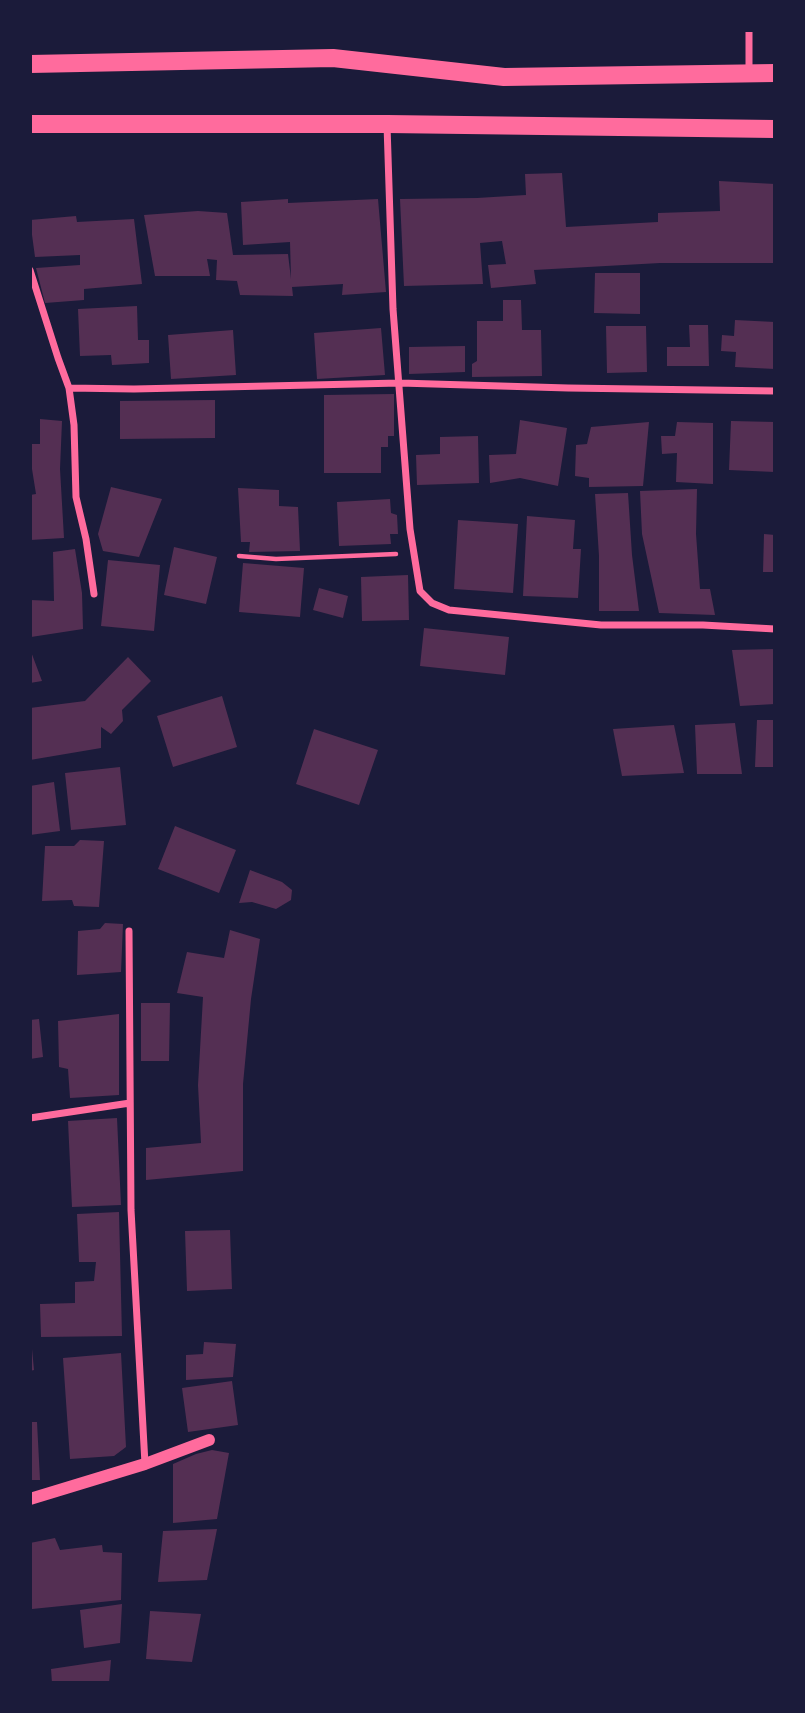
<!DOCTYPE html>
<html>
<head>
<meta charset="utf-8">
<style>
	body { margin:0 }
	#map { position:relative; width:805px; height:1713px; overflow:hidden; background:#1b1b3a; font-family:Ubuntu,sans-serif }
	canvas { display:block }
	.frame { position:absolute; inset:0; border:32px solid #1b1b3a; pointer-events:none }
</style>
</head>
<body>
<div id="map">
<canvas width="805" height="1713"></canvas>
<div class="frame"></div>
</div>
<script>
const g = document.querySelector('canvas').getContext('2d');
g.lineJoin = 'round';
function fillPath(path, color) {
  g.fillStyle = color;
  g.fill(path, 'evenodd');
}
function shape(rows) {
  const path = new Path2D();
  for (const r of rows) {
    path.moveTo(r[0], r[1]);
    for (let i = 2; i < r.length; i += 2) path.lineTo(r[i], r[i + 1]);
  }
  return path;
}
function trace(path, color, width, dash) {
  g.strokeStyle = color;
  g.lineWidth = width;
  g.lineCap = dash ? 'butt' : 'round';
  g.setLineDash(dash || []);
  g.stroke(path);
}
fillPath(shape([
	[562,173,566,227,658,222,658,213,720,211,719,181,775,184,775,263,660,263,534,270,536,284,491,288,488,265,506,264,502,241,480,243,483,284,404,286,400,199,477,198,526,195,525,174],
	[288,199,288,203,378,199,386,292,342,295,343,284,292,287,293,296,240,295,237,281,216,280,217,260,207,259,210,276,155,276,144,215,198,211,227,213,233,255,288,254,291,279,290,242,243,245,241,202],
	[76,216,77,222,134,219,142,284,84,289,84,300,45,303,36,268,80,265,80,255,35,257,30,220],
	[595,273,640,273,640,314,594,313],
	[503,300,521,300,522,330,541,330,542,376,472,377,472,364,477,361,477,321,503,321],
	[137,306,138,340,149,340,149,363,112,365,111,355,80,356,78,309],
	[735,320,775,322,775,369,735,367,736,352,721,351,722,335,734,336],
	[689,325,708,325,709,366,667,366,667,347,690,347],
	[606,326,646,326,647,372,607,373],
	[381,328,385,375,317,379,314,333],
	[233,330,236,375,171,379,168,335],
	[465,346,465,372,409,374,409,347],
	[394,394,394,436,388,436,388,447,381,447,381,473,324,473,324,395],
	[215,400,215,438,120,439,120,401],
	[40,419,62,421,60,469,64,538,30,540,30,495,36,494,32,469,30,468,30,444,40,444],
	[520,420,567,428,558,486,520,478,490,483,489,455,516,454],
	[731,421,775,422,775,472,729,470],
	[649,422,643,486,589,487,589,478,575,476,576,445,587,444,591,427],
	[677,422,713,423,713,484,676,482,677,453,662,454,661,436,675,436],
	[478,436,479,483,417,485,416,455,440,454,440,437],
	[111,487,162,499,139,557,103,551,98,534],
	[238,488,279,490,279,506,298,507,300,551,249,552,250,542,241,542],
	[697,489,696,534,700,589,710,589,715,615,659,613,642,534,640,491],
	[628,493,632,555,639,611,599,611,599,556,595,494],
	[390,499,391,513,397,515,398,534,390,534,391,544,339,546,337,502],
	[527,516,575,520,573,549,581,549,578,598,523,596],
	[458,520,518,524,513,593,454,589],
	[764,534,775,535,775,572,763,572],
	[174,547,217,557,206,604,164,595],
	[75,549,82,593,83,629,31,637,30,629,30,600,54,601,53,552],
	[108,560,160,565,154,631,101,626],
	[243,563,304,568,300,617,239,612],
	[408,575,409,620,362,621,361,577],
	[319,588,348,596,343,618,313,610],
	[424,628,509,637,505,675,420,666],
	[30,649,42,681,30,683],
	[775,649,775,704,740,706,732,650],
	[128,657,151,681,122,710,123,721,111,734,101,727,101,748,30,760,30,708,85,701],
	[222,696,237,747,173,767,157,716],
	[757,720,775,720,775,767,755,767],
	[735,723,742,774,697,774,695,725],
	[674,725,684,773,622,776,613,729],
	[314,729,378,750,359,805,296,784],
	[120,767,126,825,71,830,65,773],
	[54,782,60,831,30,835,30,786],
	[175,826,236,850,219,893,158,869],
	[80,840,104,841,99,907,74,906,72,900,42,901,45,846,74,846],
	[250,870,282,882,292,890,291,900,276,909,252,902,239,903],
	[105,923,123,924,121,972,77,975,78,931,100,929],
	[230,930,260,939,251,999,243,1084,243,1171,146,1180,146,1148,201,1143,198,1085,203,997,177,993,187,952,224,958],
	[141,1003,170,1003,169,1061,141,1061],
	[119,1014,119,1095,70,1098,68,1069,59,1067,58,1021],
	[39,1019,43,1057,30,1059,30,1020],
	[117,1118,121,1205,72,1207,68,1121],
	[119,1212,122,1336,41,1337,40,1304,75,1303,75,1282,94,1281,96,1262,79,1262,77,1214],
	[230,1230,232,1289,187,1291,185,1231],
	[204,1342,236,1344,233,1377,186,1380,186,1355,203,1354],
	[30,1349,32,1349,34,1370,30,1371],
	[121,1353,126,1447,114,1456,70,1459,63,1358],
	[232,1381,238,1425,188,1432,182,1388],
	[30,1422,37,1422,40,1480,30,1480],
	[212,1450,229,1453,217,1519,173,1523,173,1464,196,1454],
	[217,1529,207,1580,158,1582,163,1531],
	[55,1538,60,1550,102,1545,103,1552,122,1553,121,1600,32,1609,30,1586,30,1543],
	[122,1604,120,1643,84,1648,80,1610],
	[150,1611,201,1614,192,1662,146,1659],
	[111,1660,109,1683,52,1683,51,1669]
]), '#542f53');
trace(shape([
	[239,556,276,559,396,554]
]), '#ff6b9d', 4.5);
trace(shape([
	[749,71,749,30],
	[387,125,393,309,410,529,420,591,432,603,449,610,601,625,703,625,775,629],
	[30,270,58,358,69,388,74,425,76,497,86,539,94,594],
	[69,388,134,389,400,383,568,388,775,391],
	[129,931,131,1210,145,1464],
	[30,1118,130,1103]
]), '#ff6b9d', 7);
trace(shape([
	[30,1499,145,1464,209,1440]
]), '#ff6b9d', 12);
trace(shape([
	[30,64,333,58,504,77,775,73],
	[30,124,387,124,775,129]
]), '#ff6b9d', 18);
</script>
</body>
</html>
